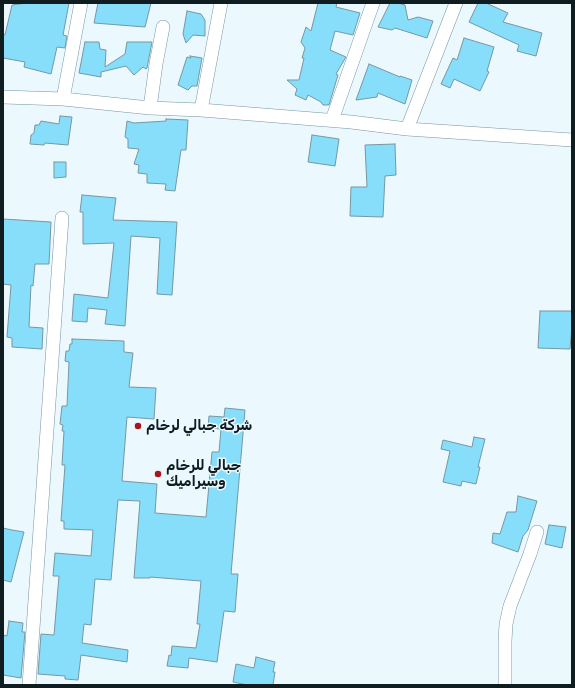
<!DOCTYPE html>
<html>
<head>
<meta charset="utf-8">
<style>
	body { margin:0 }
	#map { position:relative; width:575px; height:688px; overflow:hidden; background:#ebf8fe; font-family:Rubik,sans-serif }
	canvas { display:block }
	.frame { position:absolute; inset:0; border:4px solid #0f1c20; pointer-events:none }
</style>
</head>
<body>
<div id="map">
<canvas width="575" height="688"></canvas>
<div class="frame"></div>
</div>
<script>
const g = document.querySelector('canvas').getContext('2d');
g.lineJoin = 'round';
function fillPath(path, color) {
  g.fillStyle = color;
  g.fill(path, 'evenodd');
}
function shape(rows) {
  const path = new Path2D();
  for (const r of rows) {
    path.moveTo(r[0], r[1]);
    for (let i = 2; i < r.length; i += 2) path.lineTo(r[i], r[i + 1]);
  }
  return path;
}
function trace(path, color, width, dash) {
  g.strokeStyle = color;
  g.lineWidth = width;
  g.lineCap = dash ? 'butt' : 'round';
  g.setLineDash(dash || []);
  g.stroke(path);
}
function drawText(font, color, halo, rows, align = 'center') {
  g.font = font + ' Rubik,"Noto Naskh Arabic",sans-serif';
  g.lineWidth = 3;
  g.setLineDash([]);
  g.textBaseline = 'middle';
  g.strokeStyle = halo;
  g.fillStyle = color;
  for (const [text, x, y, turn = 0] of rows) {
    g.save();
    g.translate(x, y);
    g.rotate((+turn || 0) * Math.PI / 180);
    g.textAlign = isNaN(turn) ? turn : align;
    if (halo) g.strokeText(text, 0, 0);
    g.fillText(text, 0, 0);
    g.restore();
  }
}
const building = shape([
	[27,3,69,3,63,35,67,36,65,48,57,47,51,74,24,67,25,62,3,58,3,34,5,35,12,5,27,3],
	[98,3,151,3,145,27,94,23,98,3],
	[318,3,337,3,336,7,360,13,353,35,335,31,330,50,346,57,336,74,338,75,329,105,323,105,321,102,308,95,306,100,295,95,297,89,287,80,299,80,304,58,302,58,305,48,301,42,306,27,311,31,318,3],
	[390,3,398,3,405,5,408,20,418,17,433,21,427,38,395,28,392,30,378,27,390,3],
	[478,3,486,3,508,13,503,22,542,33,536,56,517,51,519,45,469,22,478,3],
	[187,11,201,14,205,20,205,36,193,35,186,43,183,34,187,11],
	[464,38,494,47,487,71,489,72,480,91,454,79,450,88,441,84,453,58,457,60,464,38],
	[85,42,99,42,100,49,106,50,105,67,125,54,127,42,152,42,147,68,146,69,143,67,134,75,126,66,101,72,101,77,79,73,85,42],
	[190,56,202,58,197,86,192,86,188,90,178,85,187,57,191,58,190,56],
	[369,64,400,77,400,76,412,80,405,104,378,93,377,97,356,100,369,64],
	[60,116,72,117,68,145,45,143,44,145,30,144,31,135,34,133,35,125,39,125,41,121,59,124,60,116],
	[166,119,188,120,186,150,181,150,175,191,165,190,166,184,147,183,147,174,138,173,139,165,134,164,139,149,128,148,128,139,125,137,127,121,134,123,166,121,166,119],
	[312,135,339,139,335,166,308,162,312,135],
	[395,144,396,175,385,176,383,217,350,216,351,187,367,187,365,145,395,144],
	[54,162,66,162,66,177,54,178,54,162],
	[82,195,116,198,113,220,177,222,172,295,157,294,160,238,131,236,125,326,105,324,107,310,88,308,87,322,72,321,74,294,108,298,114,243,83,244,83,212,80,212,82,195],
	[3,219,51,222,49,264,35,264,33,286,31,285,29,327,43,328,42,349,12,347,12,338,7,337,11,285,3,284,3,219],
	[540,311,572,311,572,326,570,349,538,348,540,311],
	[72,339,124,341,124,352,133,353,129,387,156,388,154,419,127,417,122,481,157,484,155,513,206,517,212,452,219,452,221,429,208,428,209,416,224,417,225,408,245,410,231,574,238,574,235,612,224,611,217,662,189,658,188,668,167,666,169,655,171,656,172,646,196,648,200,624,197,624,201,581,150,577,150,578,134,578,140,501,118,500,111,580,95,579,91,625,84,624,82,643,128,650,127,662,81,655,78,680,65,679,65,676,38,674,41,634,54,635,59,576,53,576,55,553,91,556,93,530,64,529,64,521,61,521,65,465,62,465,64,431,62,431,63,425,60,424,62,406,67,406,69,362,65,361,66,351,69,351,70,344,72,344,72,339],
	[474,437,485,439,478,467,480,467,476,484,462,481,461,486,443,482,450,451,441,449,443,440,472,447,474,437],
	[518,496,537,501,528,530,523,536,518,552,492,543,493,533,500,534,507,512,516,512,518,496],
	[549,525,566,527,562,548,545,544,549,525],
	[3,528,12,530,24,532,11,582,3,580,3,528],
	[9,621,23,623,22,632,25,632,21,678,3,675,3,635,7,636,9,621],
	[256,657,275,662,273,672,275,672,273,685,247,685,233,682,236,664,254,668,256,657]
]);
fillPath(building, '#87defb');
trace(building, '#7697a2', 1);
const minor = shape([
	[3,97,63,99,150,108,201,110,351,122,407,129,572,140],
	[63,99,81,3],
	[150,108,156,64,163,27],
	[201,110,221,3],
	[332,120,373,3],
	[407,129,456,3],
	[29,685,62,218],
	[505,685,505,641,506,624,510,606,530,554,537,532]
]);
trace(minor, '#7596a2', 14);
trace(minor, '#fff', 13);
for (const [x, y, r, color] of [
	[138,426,4,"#a81419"],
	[158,474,4,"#a81419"]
]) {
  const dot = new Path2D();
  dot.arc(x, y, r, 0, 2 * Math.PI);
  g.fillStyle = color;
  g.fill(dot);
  trace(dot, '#ebf8fe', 1.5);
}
drawText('bold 14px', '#0f1c20', '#ebf8fe', [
	["شركة جبالي لرخام",146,426],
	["جبالي للرخام",166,466],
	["وسيراميك",166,482]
], 'left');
</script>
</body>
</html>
